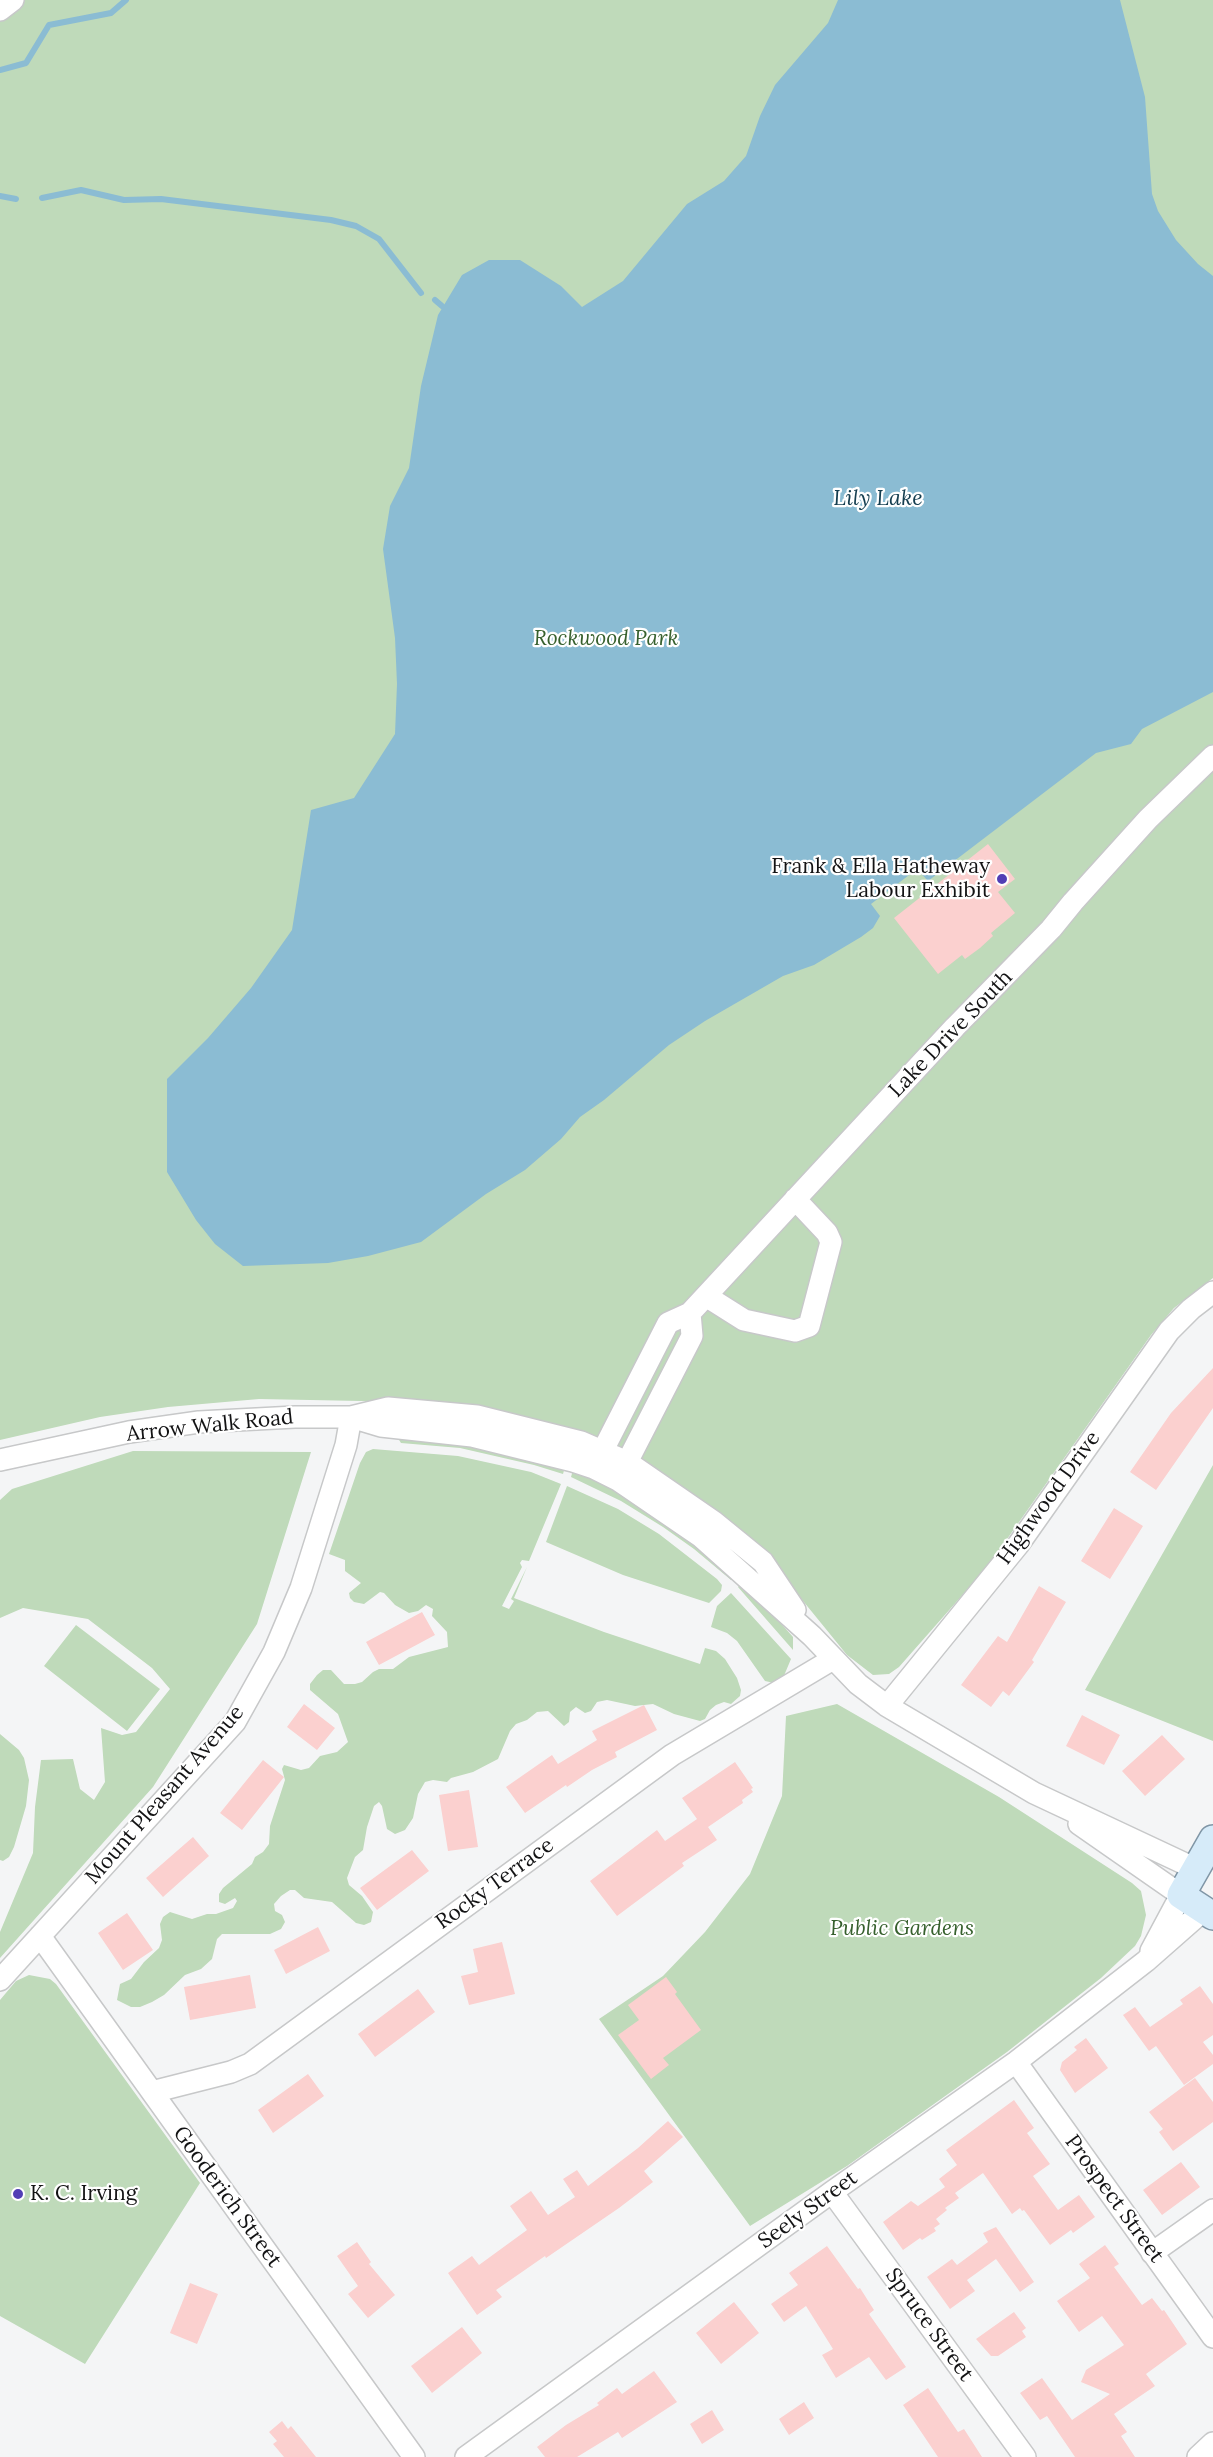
<!DOCTYPE html>
<html>
<head>
<meta charset="utf-8">
<style>
	body { margin:0 }
	canvas { display:block; background:#f4f5f6 }
</style>
</head>
<body>
<canvas width="1213" height="2457"></canvas>
<script>
const g = document.querySelector('canvas').getContext('2d');
g.lineJoin = 'round';
function fillPath(path, color) {
  g.fillStyle = color;
  g.fill(path, 'evenodd');
}
function shape(rows) {
  const path = new Path2D();
  for (const r of rows) {
    path.moveTo(r[0], r[1]);
    for (let i = 2; i < r.length; i += 2) path.lineTo(r[i], r[i + 1]);
  }
  return path;
}
function trace(path, color, width, dash) {
  g.strokeStyle = color;
  g.lineWidth = width;
  g.lineCap = dash ? 'butt' : 'round';
  g.setLineDash(dash || []);
  g.stroke(path);
}
function drawText(font, color, halo, rows, align = 'center') {
  g.font = font + ' Lora,serif';
  g.lineWidth = 4.5;
  g.setLineDash([]);
  g.textBaseline = 'middle';
  g.strokeStyle = halo;
  g.fillStyle = color;
  for (const [text, x, y, turn = 0] of rows) {
    g.save();
    g.translate(x, y);
    g.rotate((+turn || 0) * Math.PI / 180);
    g.textAlign = isNaN(turn) ? turn : align;
    if (halo) g.strokeText(text, 0, 0);
    g.fillText(text, 0, 0);
    g.restore();
  }
}
fillPath(shape([
	[0,0,1213,0,1213,1278,1174,1308,1151,1335,988,1566,899,1667,889,1674,873,1675,847,1655,786,1580,710,1510,412,1402,259,1399,168,1407,100,1417,0,1440],
	[396,1435,430,1436,565,1467,563,1474,534,1465,460,1448,401,1443],
	[373,1449,458,1456,531,1472,561,1484,529,1561,522,1560,520,1563,522,1567,502,1606,509,1609,514,1601,511,1599,527,1567,514,1598,604,1632,700,1664,705,1648,716,1651,725,1659,737,1678,741,1690,740,1696,731,1704,724,1702,716,1705,710,1710,705,1719,700,1721,674,1714,653,1704,635,1706,607,1700,597,1702,591,1711,585,1713,576,1707,570,1712,569,1722,564,1726,548,1711,537,1712,527,1720,516,1724,510,1731,498,1759,473,1772,451,1778,447,1782,433,1780,425,1782,418,1794,413,1818,405,1830,395,1834,387,1829,382,1806,379,1802,374,1806,367,1827,363,1850,355,1857,347,1878,349,1885,362,1896,373,1912,371,1922,364,1925,356,1923,332,1902,304,1898,295,1890,290,1890,281,1896,274,1904,275,1911,282,1915,285,1922,281,1929,270,1934,222,1934,217,1939,212,1959,201,1969,185,1975,164,1995,152,2002,140,2007,131,2007,117,2000,120,1984,131,1979,144,1962,159,1948,162,1940,160,1924,163,1917,170,1912,192,1919,207,1914,216,1914,233,1908,237,1901,235,1898,225,1904,219,1902,219,1894,223,1888,252,1864,255,1857,263,1852,269,1844,270,1826,285,1780,282,1769,284,1765,301,1770,309,1768,320,1756,337,1752,348,1742,338,1714,310,1690,310,1684,317,1675,323,1670,331,1670,344,1684,355,1684,362,1682,373,1672,379,1669,393,1669,409,1657,448,1647,447,1632,432,1616,433,1609,426,1605,418,1611,409,1613,395,1605,384,1593,380,1592,364,1604,354,1602,350,1598,349,1593,361,1583,345,1571,345,1560,329,1554,360,1463,366,1452],
	[133,1451,311,1452,257,1624,153,1787,0,1958,0,1932,33,1853,35,1807,41,1760,73,1759,80,1789,94,1800,105,1782,101,1728,122,1735,136,1732,170,1689,152,1668,88,1619,23,1608,0,1618,0,1500,12,1489],
	[1213,1465,1213,1741,1085,1690],
	[573,1470,624,1493,737,1575,731,1580,694,1549,663,1527,621,1501,571,1477],
	[567,1486,618,1509,659,1534,717,1579,722,1585,721,1591,709,1603,623,1575,546,1542],
	[743,1581,793,1637,793,1650,738,1587],
	[731,1593,791,1659,783,1678,774,1683,765,1681,737,1641,727,1633,711,1627,717,1606],
	[76,1625,160,1689,127,1731,44,1666],
	[837,1704,999,1797,1132,1883,1141,1891,1146,1915,1141,1936,1135,1946,1101,1978,1007,2052,847,2166,750,2226,599,2019,663,1976,705,1932,750,1874,782,1796,786,1716],
	[0,1734,19,1750,24,1758,29,1780,26,1806,14,1847,9,1857,3,1861,0,1860],
	[29,1975,50,1979,56,1984,200,2183,85,2364,0,2316,0,2000,16,1981]
]), '#bfdaba');
fillPath(shape([
	[838,0,1120,0,1145,97,1152,194,1158,211,1176,240,1198,264,1213,276,1213,692,1142,729,1131,744,1096,753,928,881,917,869,871,904,880,916,873,928,861,937,814,965,783,976,705,1021,669,1045,604,1100,580,1117,561,1139,525,1170,486,1194,421,1242,368,1256,328,1263,243,1266,215,1244,196,1220,167,1172,167,1079,208,1038,251,988,292,930,311,810,354,798,395,734,397,684,395,638,383,549,390,506,409,468,421,386,438,315,462,275,489,260,520,260,561,286,582,307,623,281,687,204,724,181,746,156,760,116,775,85,828,23]
]), '#8bbcd3');
trace(shape([
	[0,70,26,63,49,25,111,13,126,0],
	[0,196,16,199],
	[42,198,81,190,124,200,161,199,331,220,356,226,379,239,421,293],
	[435,300,442,306]
]), '#8bbcd3', 6);
fillPath(shape([
	[988,844,1015,879,998,892,1015,913,991,933,993,936,980,948,965,959,962,955,938,974,894,918],
	[1213,1368,1213,1408,1156,1490,1130,1472,1171,1413],
	[1114,1508,1143,1526,1110,1579,1081,1561],
	[1039,1586,1066,1602,1032,1660,1034,1662,1009,1696,1003,1691,991,1707,961,1685,998,1636,1007,1642],
	[422,1612,435,1635,379,1665,366,1642],
	[304,1704,335,1728,317,1750,287,1727],
	[644,1705,657,1730,615,1752,617,1757,592,1770,567,1787,566,1785,525,1813,506,1787,552,1755,558,1764,597,1740,592,1731],
	[1082,1715,1120,1735,1104,1765,1066,1746],
	[1162,1735,1185,1759,1145,1796,1122,1771],
	[263,1760,284,1777,242,1830,220,1813],
	[735,1762,753,1788,751,1789,753,1792,742,1800,743,1803,708,1827,717,1840,682,1863,684,1866,617,1916,590,1881,657,1830,665,1841,697,1819,682,1798],
	[469,1790,478,1847,448,1851,439,1795],
	[193,1837,209,1856,163,1897,146,1878],
	[412,1850,429,1871,377,1910,360,1888],
	[127,1913,153,1950,123,1970,98,1933],
	[318,1927,330,1951,286,1974,274,1950],
	[502,1942,515,1994,469,2005,461,1976,478,1972,473,1949],
	[250,1975,256,2008,190,2020,184,1987],
	[666,1977,677,1992,675,1994,701,2030,663,2058,669,2065,651,2079,618,2035,639,2020,628,2005],
	[1200,1986,1213,2004,1213,2035,1203,2042,1213,2055,1213,2064,1184,2085,1156,2046,1149,2051,1123,2015,1135,2007,1150,2027,1183,2004,1180,2000],
	[418,1989,435,2012,375,2057,358,2034],
	[1086,2038,1108,2068,1075,2093,1060,2070,1062,2062,1077,2050,1074,2047],
	[308,2074,324,2096,273,2133,258,2110],
	[1195,2078,1213,2102,1213,2122,1173,2151,1159,2132,1163,2129,1149,2112],
	[1014,2100,1034,2128,1027,2133,1050,2164,1033,2176,1058,2210,1079,2195,1095,2217,1073,2233,1071,2230,1050,2245,1024,2210,1022,2211,1020,2208,1012,2214,983,2173,955,2193,959,2198,945,2208,947,2210,936,2219,940,2224,934,2228,936,2231,922,2240,920,2238,903,2250,883,2222,911,2201,918,2206,945,2187,939,2179,957,2165,946,2150],
	[668,2121,683,2137,644,2171,653,2182,619,2208,546,2258,545,2256,496,2290,502,2297,477,2315,448,2273,472,2256,479,2265,527,2230,510,2206,531,2191,548,2215,575,2197,563,2179,577,2170,588,2186,638,2148],
	[1181,2162,1200,2187,1162,2215,1143,2190],
	[996,2227,1034,2282,1020,2292,996,2259,967,2280,975,2291,950,2309,927,2277,952,2259,957,2265,988,2242,983,2233],
	[357,2242,371,2262,369,2264,395,2295,368,2318,348,2294,358,2286,337,2256],
	[1105,2245,1119,2264,1114,2267,1142,2305,1152,2298,1162,2311,1164,2310,1187,2344,1146,2374,1155,2386,1114,2414,1127,2432,1121,2436,1135,2457,1075,2457,1047,2416,1040,2420,1020,2393,1042,2378,1072,2420,1110,2394,1081,2382,1086,2370,1124,2345,1102,2316,1079,2332,1057,2301,1090,2278,1079,2264],
	[827,2246,858,2289,860,2288,874,2310,869,2314,906,2367,886,2380,869,2357,836,2378,822,2355,833,2349,806,2306,784,2322,771,2304,798,2285,789,2273],
	[190,2283,218,2294,197,2344,170,2333],
	[734,2302,759,2333,721,2364,696,2333],
	[1014,2312,1026,2328,1022,2331,1026,2337,998,2356,991,2356,976,2339],
	[462,2327,482,2353,432,2393,411,2366],
	[654,2371,677,2402,622,2438,618,2432,577,2457,545,2457,537,2447,566,2425,599,2405,597,2403,617,2388,622,2394],
	[928,2388,958,2432,964,2429,982,2457,938,2457,903,2405],
	[804,2402,814,2418,789,2435,779,2419],
	[712,2410,724,2430,702,2444,690,2424],
	[282,2421,288,2429,291,2426,316,2457,284,2457,273,2444,277,2441,269,2432]
]), '#fbd0cf');
const minor = shape([
	[0,10,13,0],
	[706,1296,744,1320,795,1331,809,1326,831,1242,827,1233,795,1199],
	[690,1313,955,1027,1051,929,1073,902,1148,819,1213,756],
	[351,1417,381,1426,472,1436,573,1461,594,1468,618,1480,700,1536,812,1636,858,1684,887,1706,1034,1793,1196,1869],
	[0,1460,129,1432,199,1422,295,1417,351,1417,388,1408,477,1416,581,1442,627,1462,714,1522,763,1562,795,1610],
	[597,1462,668,1323,690,1313,692,1336,621,1474],
	[887,1706,1018,1545,1169,1331,1191,1309,1213,1292],
	[1079,1824,1181,1895,1151,1951],
	[40,1936,414,2457],
	[0,1980,235,1722,274,1652,301,1588,346,1445,351,1417],
	[1016,2062,1213,2337],
	[152,2092,231,2072,250,2064,672,1755,833,1659],
	[832,2192,1025,2457],
	[1152,2253,1213,2210],
	[466,2457,832,2192,1016,2062,1146,1961,1204,1910],
	[1198,2457,1213,2443]
]);
const major = shape([
	[1213,1839,1181,1895,1213,1916]
]);
trace(minor, '#c7c8c9', 24);
trace(major, '#8096a6', 30);
trace(minor, '#fff', 21);
trace(major, '#d6ebf9', 27);
for (const [x, y, r, color] of [
	[1002,879,6,"#513eb5"],
	[18,2194,6,"#513eb5"]
]) {
  const dot = new Path2D();
  dot.arc(x, y, r, 0, 2 * Math.PI);
  g.fillStyle = color;
  g.fill(dot);
  trace(dot, '#fff', 2);
}
drawText('italic 21px', '#36602d', '#fff', [
	["Rockwood Park",606,639],
	["Public Gardens",902,1929]
]);
drawText('21px', '#131314', '#fff', [
	["Frank & Ella Hatheway",990,867],
	["Labour Exhibit",990,891],
	["K. C. Irving",30,2194,"left"]
], 'right');
drawText('21px', '#131314', '#fff', [
	["Lake Drive South",951,1034,-46],
	["Arrow Walk Road",210,1426,-6],
	["Highwood Drive",1049,1498,-54],
	["Mount Pleasant Avenue",165,1795,-49],
	["Rocky Terrace",495,1884,-36],
	["Gooderich Street",227,2197,54],
	["Prospect Street",1114,2199,54],
	["Seely Street",808,2210,-36],
	["Spruce Street",929,2325,54]
]);
drawText('italic 22px', '#153e50', '#fff', [
	["Lily Lake",878,499]
]);
</script>
</body>
</html>
